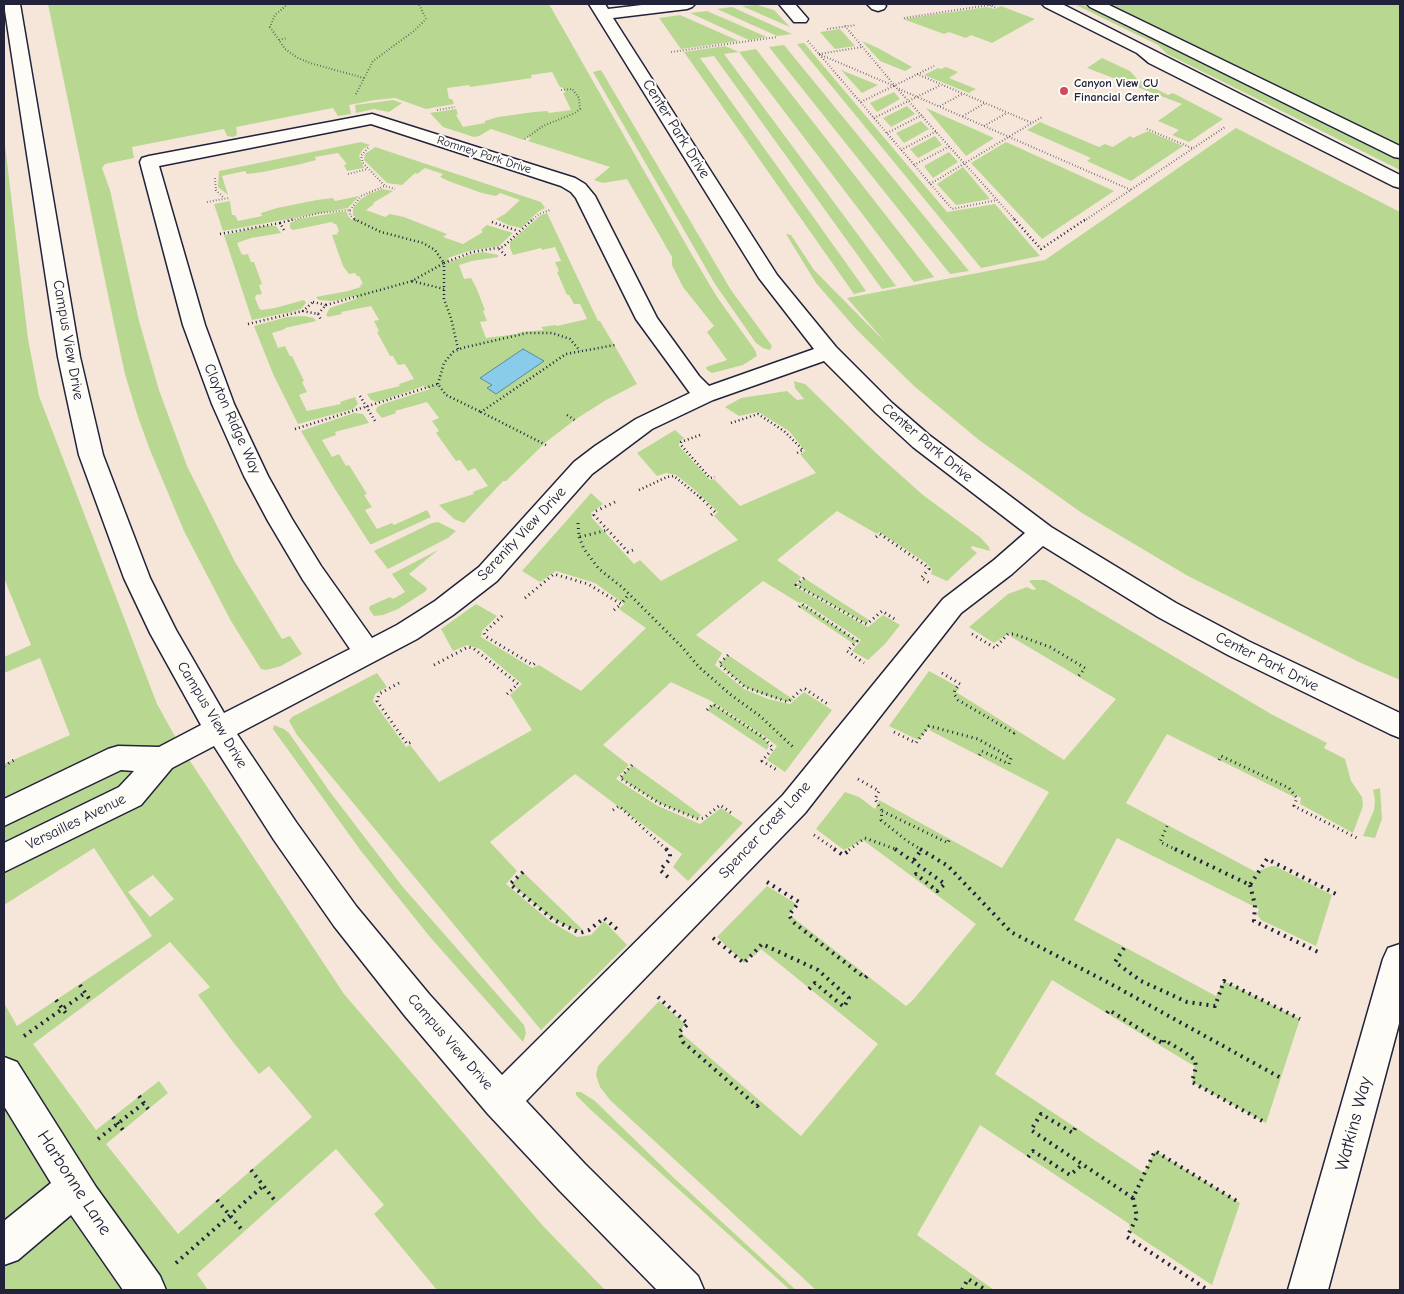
<!DOCTYPE html>
<html>
<head>
<meta charset="utf-8">
<style>
	body { margin:0 }
	#map { position:relative; width:1404px; height:1294px; overflow:hidden; background:#f5e6d9; font-family:"Comic Neue",sans-serif }
	canvas { display:block }
	.frame { position:absolute; inset:0; border:5px solid #22223b; pointer-events:none }
</style>
</head>
<body>
<div id="map">
<canvas width="1404" height="1294"></canvas>
<div class="frame"></div>
</div>
<script>
const g = document.querySelector('canvas').getContext('2d');
g.lineJoin = 'round';
function fillPath(path, color) {
  g.fillStyle = color;
  g.fill(path, 'evenodd');
}
function shape(rows) {
  const path = new Path2D();
  for (const r of rows) {
    path.moveTo(r[0], r[1]);
    for (let i = 2; i < r.length; i += 2) path.lineTo(r[i], r[i + 1]);
  }
  return path;
}
function trace(path, color, width, dash) {
  g.strokeStyle = color;
  g.lineWidth = width;
  g.lineCap = dash ? 'butt' : 'round';
  g.setLineDash(dash || []);
  g.stroke(path);
}
function drawText(font, color, halo, rows, align = 'center') {
  g.font = font + ' "Comic Neue",sans-serif';
  g.lineWidth = 4;
  g.setLineDash([]);
  g.textBaseline = 'middle';
  g.strokeStyle = halo;
  g.fillStyle = color;
  for (const [text, x, y, turn = 0] of rows) {
    g.save();
    g.translate(x, y);
    g.rotate((+turn || 0) * Math.PI / 180);
    g.textAlign = isNaN(turn) ? turn : align;
    if (halo) g.strokeText(text, 0, 0);
    g.fillText(text, 0, 0);
    g.restore();
  }
}
fillPath(shape([
	[48,4,549,4,692,255,717,297,755,350,757,356,743,365,712,373,707,370,706,367,727,360,707,332,714,326,683,287,672,265,672,257,627,179,603,183,594,180,610,167,528,141,531,138,527,137,524,140,491,129,479,136,474,137,443,127,430,113,456,109,458,114,456,115,463,127,485,123,485,121,498,117,534,112,547,111,549,113,571,110,563,93,566,92,563,88,560,87,552,72,531,75,532,78,518,80,470,87,469,85,447,88,449,99,452,99,454,104,426,109,395,98,375,100,349,105,351,114,338,116,333,108,236,127,237,135,233,137,227,136,224,129,132,147,134,158,105,164,102,168,110,190,139,321,159,390,187,466,235,562,282,639,290,636,302,654,281,666,266,670,261,669,231,621,184,531,150,450,138,417,125,374,112,314],
	[1074,4,1081,4,1161,43,1084,4,1400,4,1400,158,1379,149,1400,159,1400,170,1167,54,1158,45],
	[757,5,774,10,790,27,742,6],
	[1001,6,1035,19,992,43,971,35,966,38,949,32,944,34,903,19,987,7,994,9],
	[732,7,792,34,777,36,717,9],
	[707,11,767,37,749,40,690,13],
	[680,15,739,41,681,49,659,18],
	[840,29,855,46,835,49,820,32],
	[862,41,878,48,912,67,905,71,880,61],
	[804,43,947,212,995,204,1040,256,981,268,797,44],
	[784,45,969,271,950,274,769,47],
	[725,46,739,52,756,49,934,277,914,282,739,52,724,54,896,286,882,289,714,56,700,58,866,291,854,294,684,52],
	[1102,58,1130,71,1137,79,1168,95,1173,93,1223,119,1189,142,1172,135,1179,130,1158,121,1182,104,1087,68],
	[946,67,958,72,949,78,976,89,969,93,924,75,938,68,941,69],
	[601,70,731,290,772,346,770,350,763,348,756,343,715,284,593,72],
	[841,70,878,85,862,93],
	[894,92,900,99,877,112,870,103],
	[393,100,402,103,389,112,374,109,356,113,355,105],
	[907,106,915,114,891,127,883,118],
	[926,108,994,138,966,156],
	[921,121,929,129,904,143,896,133],
	[1040,122,1099,147,1105,144,1113,147,1130,136,1133,138,1148,131,1183,146,1131,181,1087,161,1091,158,1027,130],
	[1236,128,1400,212,1400,680,1361,663,1188,576,1082,513,979,440,914,386,856,329,816,283,786,234,791,235,814,270,886,343,847,298,1045,260],
	[4,136,28,339,39,396,157,704,182,749,344,994,543,1226,605,1290,437,1290,374,1214,384,1205,336,1149,197,1274,208,1290,4,1290,4,1003,17,1026,152,936,94,848,4,905,4,764,70,735,40,658,4,673,4,657,31,645,4,578],
	[153,875,174,899,150,917,128,892],
	[170,942,210,987,198,995,233,1042,259,1074,269,1066,312,1117,178,1234,106,1144,168,1093,159,1081,96,1130,33,1044],
	[935,136,942,145,918,158,910,149],
	[361,142,370,145,363,149,359,156,364,168,347,171,344,165,347,164,338,153,315,157,316,160,301,164,263,172,247,174,245,171,222,176,228,195,218,187,219,171],
	[1006,142,1114,191,1042,239,971,163],
	[375,147,541,202,545,208,538,212,521,228,508,225,496,219,505,214,520,200,500,193,496,196,482,193,451,182,440,177,443,174,425,168,417,174,415,173,402,185,387,183,364,160,365,154],
	[949,152,958,162,933,178,924,166],
	[963,167,990,199,956,205,937,184],
	[382,189,393,191,373,203,374,204,366,210,385,217,390,214,404,217,447,234,443,237,463,244,483,232,481,230,487,225,513,233,499,246,469,251,448,258,450,262,472,254,483,252,498,255,498,257,472,261,459,265,464,279,471,278,476,287,485,310,483,311,487,321,480,322,486,338,517,334,524,331,523,332,544,330,541,327,556,325,557,326,587,319,580,304,574,304,569,295,567,295,557,272,559,271,555,262,561,261,555,247,542,250,541,248,513,255,510,248,510,242,517,236,541,215,547,213,598,321,600,321,637,384,606,400,576,419,546,442,506,481,503,481,464,523,454,519,439,505,474,494,473,492,488,486,475,468,468,471,460,460,456,461,436,433,439,431,432,421,439,418,427,402,395,411,396,413,382,418,376,411,377,407,383,404,430,389,424,386,377,402,371,400,367,394,400,386,399,384,414,379,405,364,398,365,393,356,390,356,377,332,379,331,374,321,379,320,371,306,341,312,342,314,328,317,326,315,330,308,356,299,357,296,332,301,319,300,316,297,348,291,361,287,360,285,363,284,359,276,357,276,355,273,349,274,343,266,332,235,338,234,337,232,339,231,336,224,334,224,332,222,293,230,290,228,290,223,299,219,339,212,347,212,348,216,352,220,355,217,353,215,353,208,361,199,371,193],
	[359,196,348,208,223,231,214,204,230,201,232,215,235,215,238,221,262,216,261,213,277,208,317,200,333,198,335,201],
	[264,226,276,226,281,233,251,238,237,243,241,253,243,255,248,254,251,262,254,262,262,284,259,285,262,294,256,295,255,298,259,308,261,310,275,308,304,300,306,303,301,309,291,312,252,320,224,235],
	[304,316,314,318,316,321,285,328,285,329,272,333,278,348,285,346,290,356,292,356,304,381,302,382,307,392,299,395,307,411,341,404,340,402,355,397,358,404,353,409,298,424,273,374,254,326,287,317],
	[794,381,805,384,877,454,923,495,981,538,989,547,990,551,972,546,971,548,977,553,947,581,931,574,932,569,925,562,879,532,877,534,837,511,777,560,801,577,794,586,868,627,883,615,900,625,885,644,868,660,852,651,861,640,803,602,799,603,763,581,696,635,722,653,715,665,744,689,768,699,790,704,804,692,832,710,785,772,767,760,777,746,764,736,711,701,671,682,603,745,629,765,616,779,658,806,700,824,721,808,743,823,688,881,673,867,682,854,575,774,490,842,517,871,506,884,551,922,577,937,591,935,604,921,627,945,541,1030,297,735,289,721,292,717,377,673,387,687,375,694,373,701,406,747,410,745,439,782,532,730,510,695,522,684,480,649,467,645,453,651,441,629,476,604,497,616,482,631,481,637,532,668,539,665,581,691,646,628,619,609,624,604,595,583,556,571,540,582,522,571,591,493,603,504,591,513,592,518,634,564,640,560,661,581,738,540,714,516,718,512,695,490,676,475,666,473,657,476,637,453,675,430,684,438,679,442,679,446,710,480,714,479,740,506,816,473,800,454,805,451,789,431,758,412,739,416,725,407,741,398,787,391,797,400,804,399,795,388],
	[354,413,363,414,369,423,335,432,336,435,322,440,332,457,339,454,346,466,349,465,367,494,364,495,372,507,365,510,377,529,392,523,394,525,427,510,431,517,372,544,370,544,333,486,301,431],
	[438,522,456,531,448,538,388,569,374,551,432,523],
	[438,550,409,574,427,588,426,591,398,609,383,615,374,616,369,609,370,606,390,597,393,599,405,592,392,574],
	[804,578,869,620,867,624,796,585],
	[1031,580,1045,580,1271,714,1327,743,1324,748,1345,759,1351,781,1362,797,1363,806,1353,833,1300,804,1301,798,1296,795,1294,797,1167,734,1126,803,1256,872,1271,866,1275,866,1332,895,1316,946,1261,920,1257,914,1259,909,1117,838,1074,920,1216,996,1224,981,1300,1019,1266,1123,1192,1082,1195,1062,1194,1066,1052,980,995,1074,1144,1173,1155,1151,1240,1203,1212,1285,1130,1231,1129,1224,1122,1219,980,1125,917,1235,994,1290,816,1290,610,1100,600,1087,596,1075,598,1066,659,1001,685,1024,680,1032,801,1136,878,1044,761,949,754,956,752,954,744,963,717,937,767,886,795,903,796,905,789,915,790,917,791,916,906,1006,913,1000,976,924,863,840,844,850,816,829,845,792,859,797,875,809,879,800,1002,868,1049,792,929,730,931,728,930,727,918,740,889,726,929,671,960,688,956,692,1064,760,1116,699,1010,636,1011,634,1008,634,994,643,969,627,1008,594,1027,587,1033,590,1036,589,1029,581],
	[802,604,820,616,857,641,854,644,799,607],
	[728,655,794,700,788,702,764,695,745,687,719,664],
	[713,704,763,737,769,745,767,750,707,710],
	[274,725,284,729,289,733,330,792,402,886,524,1025,526,1033,523,1042,430,937,361,851,273,729],
	[632,765,678,798,701,815,698,819,659,803,620,778],
	[1380,788,1382,819,1375,838,1363,836,1374,810,1375,800,1373,790],
	[523,872,583,930,575,930,554,920,511,884],
	[576,1092,581,1092,595,1101,674,1178,796,1290,790,1290,592,1111,576,1095]
]), '#b8d891');
const water = shape([
	[523,349,544,361,496,394,487,388,492,385,480,378,523,349]
]);
fillPath(water, '#88ccea');
trace(water, '#5f88a4', 1);
const minor = shape([
	[4,4,20,4,80,357,103,455,150,578,176,630,224,713,350,649,303,580,268,521,244,476,212,404,183,325,140,162,142,158,149,156,372,114,575,178,585,184,595,196,657,318,699,376,709,386,814,349,759,278,589,4,605,4,608,9,650,4,695,4,692,7,687,9,613,18,777,275,836,347,892,403,929,435,1051,527,1176,603,1248,641,1400,713,1400,738,1390,734,1228,655,1158,617,1043,546,1012,574,961,613,805,813,526,1101,585,1164,698,1276,704,1290,657,1290,559,1190,488,1114,405,1016,334,926,274,840,214,746,172,768,141,805,4,872,4,843,119,787,134,771,121,770,4,826,4,799,108,749,118,746,159,747,201,725,150,633,124,578,79,455,58,357,4,4],
	[371,124,561,186,571,192,576,198,636,319,690,393,636,419,595,446,574,462,479,567,435,601,397,625,372,638,321,566,292,519,268,476,234,404,205,325,159,166,371,124],
	[824,361,876,413,913,447,1025,533,994,560,943,599,783,795,502,1075,429,994,356,906,296,822,237,734,417,639,453,615,497,581,592,474,652,429,713,400,824,361],
	[779,4,795,4,808,19,806,22,794,22,779,4],
	[867,4,884,4,886,6,884,9,878,11,872,9,867,4],
	[1042,4,1062,4,1400,175,1400,188,1393,186,1149,63,1137,53,1045,7,1042,4],
	[1087,4,1107,4,1400,146,1400,158,1394,157,1090,7,1087,4],
	[1400,944,1400,1020,1328,1290,1288,1290,1383,959,1388,948,1400,944],
	[4,1057,17,1062,96,1187,160,1276,166,1290,123,1290,71,1215,18,1260,4,1265,4,1221,51,1183,4,1106,4,1057]
]);
trace(minor, '#22223b', 3);
trace(shape([
	[288,4,275,15,270,27,285,49,298,58,310,63,364,78],
	[989,5,997,8],
	[904,18,996,4],
	[845,26,895,86,1016,221],
	[827,29,856,25],
	[279,40,287,38],
	[808,41,952,209,997,200],
	[671,52,777,37],
	[819,54,894,86],
	[819,54,862,47],
	[917,74,1032,123],
	[899,89,1131,190],
	[356,94,373,61,414,31,426,19,419,4],
	[861,102,934,66],
	[940,106,962,94],
	[437,110,455,107],
	[963,116,985,103],
	[874,118,941,85],
	[984,126,1007,113],
	[1147,129,1194,149],
	[887,133,922,115],
	[525,139,543,126,575,113,580,109,579,98,572,89,561,90],
	[368,148,361,156,363,163,385,186,395,189],
	[901,150,937,131],
	[914,165,950,146],
	[348,174,368,169],
	[215,178,216,190,224,198],
	[930,184,1042,117],
	[207,202,229,198],
	[350,210,361,196,385,186],
	[289,221,319,213,350,210,350,215,356,221],
	[531,221,539,214,550,210],
	[1084,221,1225,127]
]), '#22223b', 2, [0.5, 2.5]);
trace(shape([
	[354,219,381,232,423,243,435,250,444,263,412,281,444,289],
	[1014,219,1041,249,1086,219],
	[492,222,518,231],
	[280,223,294,219],
	[220,234,280,223,285,232],
	[499,249,506,256],
	[313,302,326,305,318,314,303,311,313,302],
	[326,305,412,281],
	[318,314,321,320],
	[248,324,303,311],
	[458,349,451,318,444,299,444,263,472,252,503,247,533,219],
	[438,384,444,363,453,352,462,348,527,333,552,333,570,339,580,351],
	[360,396,375,421],
	[567,415,576,421],
	[731,423,758,414,784,431,803,450,795,454],
	[295,429,438,384,446,395,481,412],
	[700,435,681,442,681,445,710,478,715,477],
	[546,445,481,412,566,354,615,345],
	[639,490,667,477,674,476,702,499]
]), '#22223b', 2.5, [1, 3]);
trace(shape([
	[700,497,715,512,711,515],
	[615,502,596,511,594,515,628,552,633,550],
	[578,523,579,537,608,530],
	[579,537,584,549,599,569,623,588,682,647,699,667,731,695,760,716,793,747],
	[876,537,880,534,925,565,929,569,921,578,930,583],
	[804,578,796,585,862,622,867,624,882,611,896,620],
	[525,598,554,574,588,584,621,604,629,594],
	[799,607,802,604,857,641,847,651,864,663],
	[614,610,621,604],
	[502,616,484,633,485,636,533,665,537,662],
	[972,634,995,648,1008,634,1014,634,1050,647,1085,668,1078,677],
	[728,655,719,664,745,687,788,702,802,689,805,689,829,705],
	[434,665,468,647,473,648,518,684,506,695],
	[942,673,960,684,955,689,954,694,958,700,1014,733,1016,730],
	[399,683,379,694,377,701,407,744,412,742],
	[707,710,713,704,764,738,773,748,762,761,777,770],
	[894,732,916,743,929,726,978,739,1011,758,1009,764,982,751,979,756],
	[1219,760,1221,756,1289,788,1297,798,1294,806,1357,838],
	[632,765,620,778,659,803,698,819,704,818,720,805,733,814],
	[4,766,14,760],
	[858,779,879,791,875,799,882,811],
	[613,810,619,806,667,850],
	[1167,826,1160,842,1177,850],
	[814,835,836,850],
	[849,850,865,838,898,850],
	[922,850,907,841,881,820,882,811,948,843,949,840]
]), '#22223b', 3, [1, 4]);
trace(shape([
	[666,849,670,853,670,859,660,870,669,878],
	[834,849,843,855,851,849],
	[895,849,945,884,937,891,916,874,912,878],
	[920,849,948,866,1011,932,1109,983,1281,1078],
	[1175,849,1250,885,1267,859,1338,895],
	[914,860,922,849],
	[523,872,510,884,554,920,580,933,589,930,604,918,618,930],
	[767,882,799,902,789,915,793,922,865,978,867,976],
	[1250,885,1255,905,1254,921,1320,953],
	[713,938,744,963,762,944,818,970,849,998,844,1007,815,983,809,989],
	[1124,948,1115,962,1141,981,1187,1002,1215,1006,1224,981,1300,1019],
	[80,985,90,1000],
	[658,997,688,1024,679,1032,683,1042,757,1106,761,1102],
	[56,1000,68,1016],
	[1107,1013,1109,1010,1164,1044,1164,1040,1183,1051,1195,1060,1196,1067,1192,1082,1266,1123],
	[24,1036,85,993],
	[139,1096,148,1109],
	[113,1117,123,1130],
	[1075,1128,1073,1133,1041,1114,1031,1130,1133,1198,1155,1151,1240,1203],
	[98,1139,144,1103],
	[1028,1157,1033,1151,1070,1175,1083,1164],
	[251,1170,276,1202],
	[1133,1198,1137,1217,1127,1237,1208,1290],
	[217,1200,243,1231],
	[176,1263,263,1186],
	[962,1290,968,1279,986,1290]
]), '#22223b', 4, [2, 5]);
fillPath(minor, '#fdfcf7');
for (const [x, y, r, color] of [
	[1064,91,5,"#d1495b"]
]) {
  const dot = new Path2D();
  dot.arc(x, y, r, 0, 2 * Math.PI);
  g.fillStyle = color;
  g.fill(dot);
  trace(dot, '#fdfcf7', 2);
}
drawText('bold 12px', '#22223b', '#fdfcf7', [
	["Canyon View CU",1074,84],
	["Financial Center",1074,98]
], 'left');
drawText('12px', '#22223b', '#fdfcf7', [
	["Romney Park Drive",484,155,18]
]);
drawText('15px', '#22223b', '#fdfcf7', [
	["Center Park Drive",676,129,58],
	["Campus View Drive",68,340,80],
	["Clayton Ridge Way",232,419,66],
	["Center Park Drive",927,443,40],
	["Serenity View Drive",522,534,-47],
	["Center Park Drive",1267,662,27],
	["Campus View Drive",212,715,59],
	["Versailles Avenue",76,822,-26],
	["Spencer Crest Lane",765,830,-47],
	["Campus View Drive",450,1042,49]
]);
drawText('18px', '#22223b', '#fdfcf7', [
	["Watkins Way",1354,1124,-75],
	["Harbonne Lane",74,1183,57]
]);
</script>
</body>
</html>
